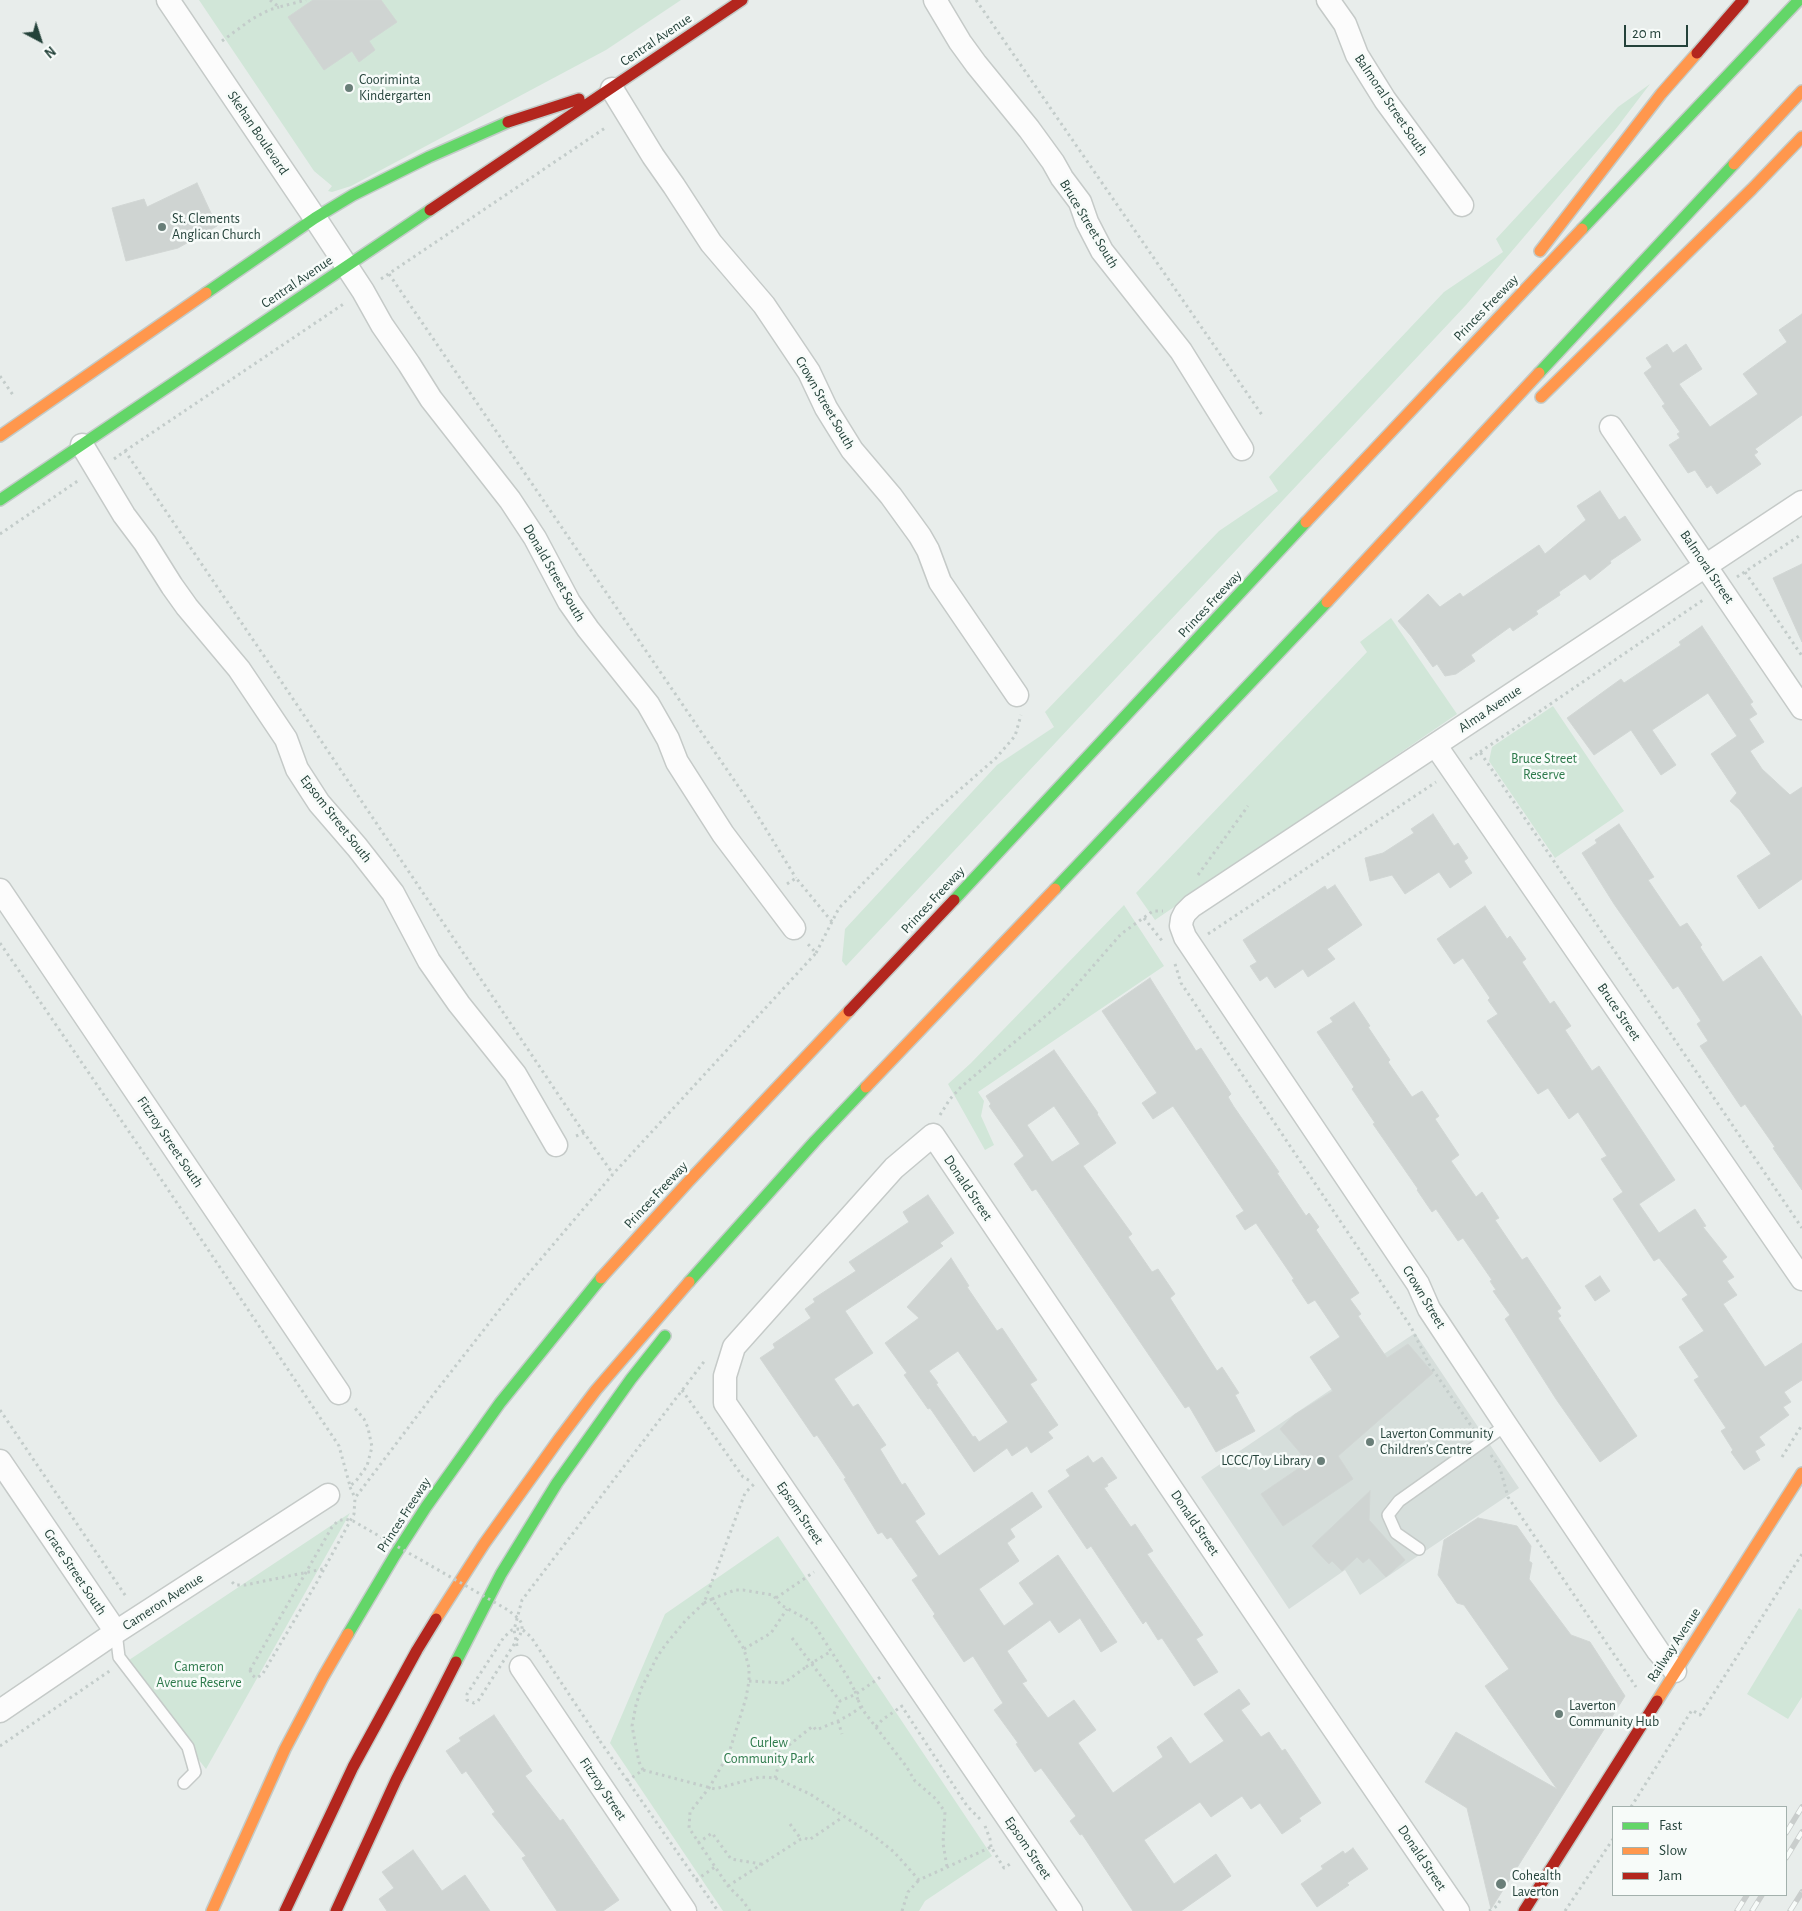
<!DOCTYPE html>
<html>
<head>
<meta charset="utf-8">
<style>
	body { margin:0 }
	#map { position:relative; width:1802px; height:1911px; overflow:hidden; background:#e8edeb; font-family:"Alegreya Sans",sans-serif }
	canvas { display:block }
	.legend { position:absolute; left:1612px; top:1806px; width:175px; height:90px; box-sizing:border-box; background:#f7fbf9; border:1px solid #a3b1ad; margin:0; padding:6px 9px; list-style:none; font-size:15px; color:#24423a }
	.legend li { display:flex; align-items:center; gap:10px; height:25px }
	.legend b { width:25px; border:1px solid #a3b1ad }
	.north { position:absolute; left:15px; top:15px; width:50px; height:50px; -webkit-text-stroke:4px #f7fbf9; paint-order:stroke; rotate:140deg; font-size:14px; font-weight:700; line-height:20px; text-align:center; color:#24423a }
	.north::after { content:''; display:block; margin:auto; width:18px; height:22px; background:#24423a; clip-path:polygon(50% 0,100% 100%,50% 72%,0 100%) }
	.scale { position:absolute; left:1624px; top:25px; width:64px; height:22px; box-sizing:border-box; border:2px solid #24423a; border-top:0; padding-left:6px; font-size:15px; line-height:18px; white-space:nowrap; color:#24423a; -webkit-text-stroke:4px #f7fbf9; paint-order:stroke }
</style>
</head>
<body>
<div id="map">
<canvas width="1802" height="1911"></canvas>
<ul class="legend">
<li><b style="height:6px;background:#63d668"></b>Fast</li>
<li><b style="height:6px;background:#ff974d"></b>Slow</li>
<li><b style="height:6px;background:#b3261e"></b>Jam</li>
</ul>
<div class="north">N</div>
<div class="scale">20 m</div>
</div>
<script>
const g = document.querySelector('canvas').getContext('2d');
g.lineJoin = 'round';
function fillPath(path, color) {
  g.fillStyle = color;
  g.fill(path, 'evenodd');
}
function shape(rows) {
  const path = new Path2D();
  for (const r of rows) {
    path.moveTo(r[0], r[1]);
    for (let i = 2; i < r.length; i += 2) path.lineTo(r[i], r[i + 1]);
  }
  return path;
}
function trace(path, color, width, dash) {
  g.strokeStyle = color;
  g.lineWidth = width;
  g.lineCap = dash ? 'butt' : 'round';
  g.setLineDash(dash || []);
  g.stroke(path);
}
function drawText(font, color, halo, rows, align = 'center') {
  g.font = font + ' "Alegreya Sans",sans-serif';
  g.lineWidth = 5;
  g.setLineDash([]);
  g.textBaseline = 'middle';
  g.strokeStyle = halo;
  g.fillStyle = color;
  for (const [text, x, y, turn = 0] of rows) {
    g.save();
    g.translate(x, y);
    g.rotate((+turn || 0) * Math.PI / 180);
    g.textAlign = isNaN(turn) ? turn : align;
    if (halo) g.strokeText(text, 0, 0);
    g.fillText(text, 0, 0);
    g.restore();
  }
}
fillPath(shape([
	[1415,1333,1519,1488,1360,1595,1345,1570,1289,1609,1201,1477]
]), '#d6dedb');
fillPath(shape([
	[199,0,681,0,606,50,351,186,332,192,328,191,332,186,314,171],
	[1650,84,1615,130,1466,305,846,966,842,961,845,929,997,765,1054,727,1045,712,1219,531,1278,491,1269,477,1444,292,1503,252,1496,239,1618,107],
	[1391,618,1457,714,1155,920,1136,893,1367,652,1360,642],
	[1553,706,1624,811,1555,858,1489,761,1492,747],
	[1124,905,1164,966,978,1092,984,1101,981,1116,994,1145,985,1150,948,1084,971,1063],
	[350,1513,206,1769,123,1664],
	[778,1536,992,1856,925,1901,919,1911,723,1911,610,1743,665,1614],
	[1799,1608,1802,1610,1802,1697,1788,1719,1747,1694]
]), '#d1e6d8');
const building = shape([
	[313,0,381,0,397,22,369,41,375,50,359,62,352,51,324,70,288,17,313,0],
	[197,183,217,226,178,248,126,261,112,208,144,199,147,207,197,183],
	[1802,314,1802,415,1755,449,1758,452,1754,455,1761,464,1717,494,1711,485,1707,488,1695,470,1688,473,1669,445,1680,438,1677,434,1680,432,1662,406,1665,404,1644,373,1652,367,1646,358,1667,344,1673,353,1686,344,1702,369,1679,384,1710,427,1758,394,1743,374,1787,342,1779,330,1802,314],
	[1600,491,1619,520,1625,516,1641,540,1610,561,1611,563,1590,580,1585,574,1559,592,1560,595,1536,611,1538,614,1513,631,1510,627,1471,655,1475,661,1456,674,1445,676,1437,664,1433,667,1411,636,1398,621,1428,594,1440,607,1460,593,1463,597,1539,545,1545,554,1586,520,1577,506,1600,491],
	[1802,564,1802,642,1773,578,1802,564],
	[1702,626,1753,702,1750,704,1757,714,1749,719,1764,742,1750,751,1762,769,1790,795,1802,787,1802,879,1759,909,1737,876,1771,854,1740,810,1730,801,1737,793,1711,754,1737,736,1708,693,1652,730,1676,765,1661,775,1631,730,1594,755,1567,718,1621,679,1624,683,1681,645,1679,642,1702,626],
	[1433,814,1454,846,1458,843,1468,858,1464,861,1472,873,1450,888,1439,872,1405,894,1392,875,1370,881,1365,858,1383,853,1414,833,1411,829,1433,814],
	[1619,824,1654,877,1648,880,1680,927,1687,923,1702,945,1700,947,1723,982,1761,956,1802,1017,1802,1190,1773,1148,1775,1147,1745,1104,1741,1107,1700,1046,1708,1041,1697,1024,1701,1021,1678,986,1673,989,1614,904,1582,853,1597,843,1595,840,1619,824],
	[1335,885,1362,925,1327,949,1335,959,1308,977,1303,969,1275,988,1267,976,1260,981,1250,966,1257,962,1243,940,1325,886,1327,890,1335,885],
	[1485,906,1507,939,1510,936,1526,959,1522,962,1550,1004,1554,1001,1571,1026,1565,1030,1592,1071,1599,1066,1675,1180,1639,1204,1659,1233,1695,1209,1706,1226,1703,1227,1727,1257,1722,1261,1734,1277,1727,1281,1737,1295,1723,1304,1765,1367,1802,1343,1802,1380,1784,1392,1791,1402,1783,1407,1789,1415,1759,1437,1765,1445,1755,1451,1760,1460,1744,1470,1731,1452,1733,1450,1721,1431,1726,1428,1694,1380,1699,1377,1679,1347,1704,1331,1682,1299,1688,1295,1659,1258,1654,1261,1613,1199,1623,1192,1601,1159,1607,1156,1578,1112,1569,1119,1548,1088,1538,1094,1487,1021,1498,1014,1488,1000,1490,998,1463,958,1454,964,1437,939,1485,906],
	[1150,978,1196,1051,1201,1048,1231,1094,1228,1097,1234,1107,1279,1172,1277,1173,1306,1216,1309,1213,1319,1227,1316,1230,1359,1293,1350,1299,1361,1314,1358,1316,1387,1358,1408,1344,1433,1373,1338,1456,1353,1479,1283,1526,1261,1494,1308,1462,1280,1429,1294,1415,1333,1391,1310,1357,1340,1337,1315,1300,1308,1304,1292,1280,1294,1279,1256,1223,1245,1230,1236,1216,1244,1211,1173,1106,1153,1119,1142,1103,1157,1093,1102,1011,1150,978],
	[1354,1002,1370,1026,1368,1027,1390,1060,1388,1062,1412,1097,1422,1091,1439,1116,1435,1119,1459,1155,1451,1161,1476,1197,1482,1192,1499,1218,1495,1220,1522,1260,1527,1257,1561,1308,1557,1311,1561,1316,1558,1318,1637,1436,1600,1462,1556,1399,1505,1319,1510,1315,1493,1291,1496,1290,1490,1281,1492,1280,1463,1238,1458,1241,1436,1209,1432,1212,1417,1190,1418,1189,1373,1124,1375,1123,1352,1089,1354,1087,1317,1032,1333,1022,1330,1018,1354,1002],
	[1054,1050,1098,1113,1097,1114,1116,1143,1083,1166,1132,1234,1128,1237,1152,1272,1158,1269,1175,1294,1170,1298,1217,1371,1222,1367,1239,1393,1235,1395,1255,1431,1216,1452,1189,1406,1185,1408,1036,1189,1032,1191,1014,1164,1024,1156,989,1106,991,1104,986,1096,1054,1050],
	[1054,1106,1080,1144,1052,1162,1027,1125,1054,1106],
	[928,1195,954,1233,940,1243,943,1246,845,1311,873,1353,834,1379,853,1407,858,1404,886,1445,880,1449,902,1485,905,1483,925,1514,915,1521,939,1556,1032,1492,1042,1507,1010,1529,1015,1537,1007,1543,1019,1561,979,1589,1004,1626,1034,1604,1019,1583,1058,1555,1117,1642,1101,1652,1080,1618,1059,1633,1050,1620,1007,1651,1027,1681,1022,1683,1048,1718,1074,1700,1096,1730,1078,1743,1113,1793,1163,1757,1157,1747,1171,1737,1190,1764,1224,1741,1204,1714,1239,1689,1250,1704,1241,1710,1261,1737,1269,1732,1282,1751,1285,1749,1321,1803,1299,1818,1301,1821,1282,1834,1260,1803,1251,1809,1242,1796,1211,1817,1200,1802,1144,1840,1174,1884,1216,1854,1231,1876,1181,1911,1133,1911,1082,1834,1080,1835,1070,1821,1076,1816,1041,1768,1035,1772,1016,1744,1018,1743,994,1710,1003,1703,973,1656,964,1662,933,1616,935,1614,912,1580,918,1576,891,1537,887,1539,882,1532,878,1534,844,1479,846,1478,817,1435,814,1437,760,1358,775,1348,773,1344,811,1318,805,1309,815,1302,813,1299,856,1271,849,1262,909,1222,903,1212,928,1195],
	[951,1258,969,1286,967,1287,997,1331,1002,1328,1037,1380,1030,1384,1058,1425,1048,1432,1053,1438,1031,1453,1027,1446,1012,1456,1007,1448,974,1472,930,1408,928,1409,904,1375,907,1373,885,1343,919,1318,907,1307,951,1258],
	[958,1351,1008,1422,979,1442,975,1436,973,1437,936,1384,938,1383,929,1371,958,1351],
	[1600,1276,1610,1291,1595,1301,1585,1286,1600,1276],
	[1088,1456,1093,1463,1102,1457,1117,1478,1107,1484,1108,1486,1104,1488,1131,1527,1135,1524,1153,1551,1147,1554,1203,1635,1196,1639,1218,1672,1194,1686,1162,1638,1158,1640,1146,1621,1143,1624,1091,1546,1087,1549,1048,1491,1070,1476,1066,1470,1088,1456],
	[1370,1491,1369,1520,1405,1560,1386,1577,1369,1558,1363,1563,1357,1557,1342,1571,1332,1561,1329,1564,1312,1546,1370,1491],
	[1478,1518,1517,1526,1531,1546,1529,1561,1532,1563,1529,1579,1571,1635,1590,1642,1625,1696,1491,1909,1467,1808,1425,1782,1456,1732,1557,1789,1485,1686,1509,1669,1464,1605,1457,1603,1438,1575,1444,1540,1478,1518],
	[494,1715,532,1771,525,1776,560,1821,563,1819,619,1900,603,1911,557,1911,522,1858,526,1856,492,1814,495,1812,466,1771,462,1774,446,1751,461,1741,459,1738,494,1715],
	[1353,1848,1368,1869,1347,1883,1349,1885,1317,1907,1301,1884,1323,1869,1321,1866,1343,1851,1345,1854,1353,1848],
	[413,1850,442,1891,465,1875,490,1911,387,1911,379,1899,394,1888,382,1872,413,1850]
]);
fillPath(building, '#cfd4d2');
trace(building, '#d1d6d4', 1);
const lane = shape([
	[1419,1549,1396,1533,1388,1515,1399,1501,1506,1425],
	[116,1632,119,1657,188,1747,195,1772,184,1783]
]);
const street = shape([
	[168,0,315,218,363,291,382,325,409,364,431,399,510,500,535,538,569,602,588,629,648,704,668,739,677,762,723,834,794,928],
	[935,0,960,42,976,64,1029,129,1053,162,1062,178,1080,202,1087,222,1102,251,1181,351,1242,449],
	[1328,0,1345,24,1357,55,1385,100,1462,205],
	[612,89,653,156,674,186,711,243,764,305,809,372,826,408,852,450,891,496,920,536,928,550,940,582,1017,695],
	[1611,427,1802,708],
	[82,445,124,515,145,543,172,586,187,607,239,669,286,739,297,769,319,803,357,847,393,893,429,961,459,1004,515,1074,556,1145],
	[1436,746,1802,1279],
	[0,890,339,1393],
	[0,1461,116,1632],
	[521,1667,685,1911],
	[1675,1671,1658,1651,1506,1425,1429,1309,1418,1284,1185,937,1181,926,1182,919,1185,913,1192,906,1802,502],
	[0,1711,116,1632,328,1495],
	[1071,1911,725,1403,725,1376,734,1347,894,1168,933,1135,1295,1672,1458,1911]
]);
const fast = shape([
	[1582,229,1799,0],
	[206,293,315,218,353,195,429,157,508,122],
	[1539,373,1734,164],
	[0,500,430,210],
	[1055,889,1327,602],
	[954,900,1306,522],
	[689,1282,815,1141,866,1087],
	[348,1634,395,1555,426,1507,500,1403,601,1278],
	[456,1662,501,1574,557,1483,631,1379,665,1336]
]);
const slow = shape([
	[1734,164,1802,91],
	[1540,251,1661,94,1697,53],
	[1541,397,1752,189,1802,137],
	[0,436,206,293],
	[1306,522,1582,229],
	[1327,602,1539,373],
	[866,1087,1055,889],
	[601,1278,688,1182,849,1011],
	[436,1619,484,1544,559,1439,596,1390,689,1282],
	[1657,1701,1802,1473],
	[212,1911,285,1749,323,1677,348,1634]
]);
const jam = shape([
	[1697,53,1743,0],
	[508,122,579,99],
	[430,210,742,0],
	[849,1011,954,900],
	[285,1911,353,1767,417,1650,436,1619],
	[336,1911,396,1780,456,1662],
	[1524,1911,1657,1701]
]);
trace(lane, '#c5cac8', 14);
trace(street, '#c5cac8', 25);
trace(fast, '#c3cbc8', 14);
trace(slow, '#c3cbc8', 14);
trace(jam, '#c3cbc8', 14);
trace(shape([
	[270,0,279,7,306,0],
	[976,0,1262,415],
	[222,41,252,19,269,10,279,7],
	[389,274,751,805,796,878],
	[381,279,605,128],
	[0,376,13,395],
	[125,451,345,303],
	[114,459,125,451,281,681,584,1133],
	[0,534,79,480],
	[1745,572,1802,656],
	[1737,577,1802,534],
	[1480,752,1703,600],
	[1470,759,1480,752,1802,1228],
	[1198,875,1248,806],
	[787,884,796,878,833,923],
	[1144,918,1163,942],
	[1208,934,1436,782],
	[0,943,147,1158,339,1446,350,1486,356,1481,367,1466,372,1447,368,1428,364,1419,354,1407],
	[816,953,839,908,925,820,996,758,1015,736,1021,715],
	[1175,964,1181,983,1411,1327,1429,1364,1474,1430],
	[940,1115,950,1099,961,1087,1060,1004,1121,934,1153,911,1163,911],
	[576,1136,584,1133,613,1174],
	[682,1390,743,1477,752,1482],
	[0,1410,127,1598],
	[1491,1455,1500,1468,1508,1497,1636,1687],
	[1782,1457,1802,1425],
	[350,1487,355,1498],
	[232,1582,235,1585,245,1585,323,1569],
	[776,1598,814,1572],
	[712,1599,735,1590,743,1590,773,1595,781,1605,810,1621,815,1626,847,1676,855,1691],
	[704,1603,712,1599,744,1649,749,1668,749,1681,746,1698,729,1753,709,1788,690,1812,689,1828,728,1886,743,1901,750,1911],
	[792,1638,840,1701,856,1694,882,1676],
	[517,1646,514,1630,522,1600,706,1359],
	[744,1649,771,1633,787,1609],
	[815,1661,830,1652],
	[250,1670,251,1674,256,1678,262,1675,317,1582,354,1514,355,1498,433,1395,518,1286,613,1174,816,953,807,943],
	[749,1681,784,1683,806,1667],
	[858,1700,865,1713,906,1766,915,1781,936,1799,945,1812,943,1843,947,1867],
	[901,1705,967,1806,980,1819],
	[834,1714,840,1701],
	[838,1721,842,1734],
	[876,1727,882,1720,902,1706],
	[600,1741,718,1911],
	[0,1746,111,1670],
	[643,1770,639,1762,632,1726,636,1705,641,1689,657,1657,666,1644,686,1620,704,1603,745,1493,754,1484],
	[775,1778,781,1756,779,1753,813,1726,816,1730,838,1721,851,1714,861,1707],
	[627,1781,643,1770,715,1789,760,1777,775,1778,810,1794,874,1836,894,1852,919,1880,991,1847,1004,1868,1013,1862],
	[1631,1807,1692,1710,1700,1715,1802,1554],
	[790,1824,801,1839],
	[985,1826,990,1839,991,1847],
	[698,1843,712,1833,731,1859,761,1864],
	[696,1880,715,1867],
	[728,1886,801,1839,805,1838,809,1840,843,1817],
	[902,1911,908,1892,919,1880],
	[1489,1911,1497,1906,1501,1899],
	[1565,1911,1613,1839]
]), '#c3ccca', 3, [2.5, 4]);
trace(lane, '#fcfcfc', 11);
trace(street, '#fcfcfc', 22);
trace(fast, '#63d668', 11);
trace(slow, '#ff974d', 11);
trace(jam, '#b3261e', 11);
const rail = shape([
	[1786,1833,1802,1807],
	[1786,1858,1802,1832],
	[1737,1911,1747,1895],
	[1752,1911,1762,1895],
	[1790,1911,1802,1892]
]);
trace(rail, '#c9cdcc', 5.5);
trace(rail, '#f7fbf9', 4, [11]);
trace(shape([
	[806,1667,815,1661],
	[250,1670,332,1527,338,1521,345,1519,353,1521,508,1610,519,1619,522,1624,522,1629,520,1635,478,1701,474,1703,467,1700,467,1694,504,1637,512,1630,518,1629,523,1630,531,1637,600,1741],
	[855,1691,858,1700]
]), '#c3ccca', 3, [2.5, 4]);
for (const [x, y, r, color] of [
	[349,88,5,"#697e78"],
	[162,227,5,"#697e78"],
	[1370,1442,5,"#697e78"],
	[1321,1461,5,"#697e78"],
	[1559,1714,5,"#697e78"],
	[1501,1884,6,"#697e78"]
]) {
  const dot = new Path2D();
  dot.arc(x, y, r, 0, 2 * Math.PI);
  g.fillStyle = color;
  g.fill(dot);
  trace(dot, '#f7fbf9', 2);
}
drawText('14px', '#24423a', '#f7fbf9', [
	["Central Avenue",656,40,-34],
	["Balmoral Street South",1391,105,56],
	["Skehan Boulevard",258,133,56],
	["Bruce Street South",1089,224,59],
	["Central Avenue",297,282,-34],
	["Princes Freeway",1486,308,-46],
	["Crown Street South",825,403,60],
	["Balmoral Street",1707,567,56],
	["Donald Street South",554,573,60],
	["Princes Freeway",1210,604,-47],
	["Alma Avenue",1490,709,-34],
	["Epsom Street South",336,819,52],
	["Princes Freeway",933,900,-47],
	["Bruce Street",1619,1012,56],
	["Fitzroy Street South",170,1142,56],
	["Donald Street",968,1188,56],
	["Princes Freeway",656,1195,-47],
	["Crown Street",1424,1297,59],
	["Epsom Street",800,1513,56],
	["Princes Freeway",404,1515,-57],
	["Donald Street",1195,1523,56],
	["Grace Street South",75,1572,56],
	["Cameron Avenue",163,1602,-33],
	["Railway Avenue",1674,1645,-57],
	["Fitzroy Street",603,1789,56],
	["Epsom Street",1028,1848,56],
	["Donald Street",1422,1858,56]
]);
drawText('14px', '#24423a', '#f7fbf9', [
	["Cooriminta",359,80],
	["Kindergarten",359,96],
	["St. Clements",172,219],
	["Anglican Church",172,235],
	["Laverton Community",1380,1434],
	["Children’s Centre",1380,1450],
	["LCCC/Toy Library",1311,1461,"right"],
	["Laverton",1569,1706],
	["Community Hub",1569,1722],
	["Cohealth",1512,1876],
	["Laverton",1512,1892]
], 'left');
drawText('14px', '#2d7a4b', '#f7fbf9', [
	["Bruce Street",1544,759],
	["Reserve",1544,775],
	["Cameron",199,1667],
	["Avenue Reserve",199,1683],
	["Curlew",769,1743],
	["Community Park",769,1759]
]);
</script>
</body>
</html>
